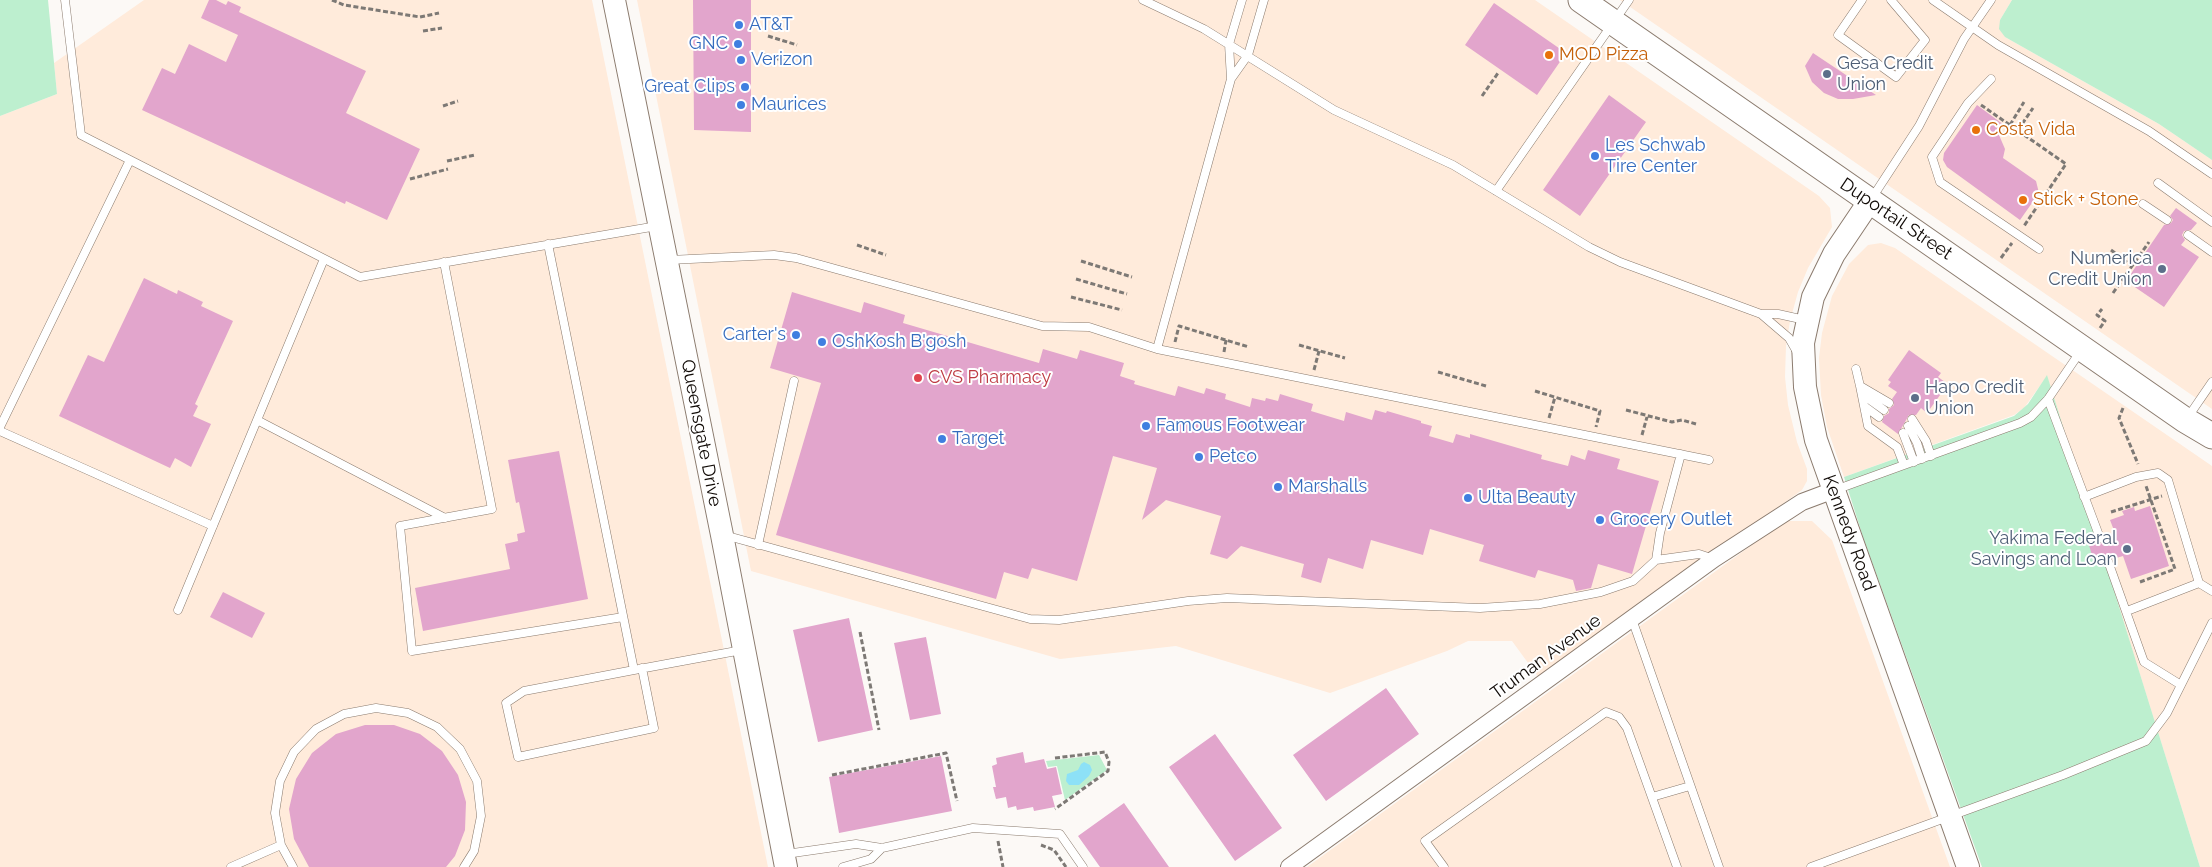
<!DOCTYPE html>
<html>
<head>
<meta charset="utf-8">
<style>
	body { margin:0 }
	canvas { display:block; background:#fcf9f6 }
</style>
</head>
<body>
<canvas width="2212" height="867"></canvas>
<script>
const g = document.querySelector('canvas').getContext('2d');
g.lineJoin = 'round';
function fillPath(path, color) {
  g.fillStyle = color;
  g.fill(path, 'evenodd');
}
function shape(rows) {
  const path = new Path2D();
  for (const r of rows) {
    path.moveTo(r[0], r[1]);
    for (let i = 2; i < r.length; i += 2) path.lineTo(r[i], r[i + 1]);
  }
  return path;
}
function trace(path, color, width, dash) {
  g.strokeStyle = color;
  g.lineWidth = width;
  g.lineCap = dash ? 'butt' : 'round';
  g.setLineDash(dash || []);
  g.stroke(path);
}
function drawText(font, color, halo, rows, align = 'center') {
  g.font = font + ' Raleway,sans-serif';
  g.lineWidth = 4;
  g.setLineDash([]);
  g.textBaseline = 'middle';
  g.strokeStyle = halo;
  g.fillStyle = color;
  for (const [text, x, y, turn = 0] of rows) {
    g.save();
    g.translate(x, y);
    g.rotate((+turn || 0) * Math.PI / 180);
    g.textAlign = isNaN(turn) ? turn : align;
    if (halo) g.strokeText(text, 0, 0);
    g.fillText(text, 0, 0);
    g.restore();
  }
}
fillPath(shape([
	[144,0,592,0,768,867,0,867,0,116,57,94,54,63],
	[637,0,1535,0,1819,196,1830,208,1832,227,1808,268,1798,292,1790,321,1786,346,1785,377,1788,405,1797,442,1807,469,1807,481,1802,490,1539,678,1512,641,1468,641,1447,651,1330,693,1176,646,1060,659,751,571],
	[1620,0,2012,0,2000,20,2005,37,2159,124,2212,160,2212,409],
	[1881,243,1895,248,2212,466,2212,867,2200,867,2047,376,2024,408,2014,415,1844,477,1827,427,1821,395,1819,358,1822,333,1832,296,1849,264,1868,245],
	[1785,521,1812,521,1832,540,1950,867,1307,867]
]), '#ffebdb');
fillPath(shape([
	[0,0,48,0,57,94,0,116],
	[2012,0,2212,0,2212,160,2159,124,2005,37,1999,29,2000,20],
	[2047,375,2200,867,1982,867,1863,537,1844,477,2014,416,2028,404],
	[1099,755,1107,770,1065,800,1057,766,1048,767,1046,761]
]), '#bdefcf');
fillPath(shape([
	[1084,762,1090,765,1092,770,1089,776,1079,785,1069,785,1066,781,1067,774,1078,770,1081,764]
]), '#8de1f7');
fillPath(shape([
	[209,0,216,0,226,5,228,1,241,7,239,12,366,71,346,113,420,149,387,220,346,201,345,204,142,110,162,68,175,74,189,44,226,62,238,35,201,18],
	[693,0,751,0,751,132,694,130],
	[1494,3,1566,53,1537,95,1465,45],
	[1813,53,1876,95,1853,99,1838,99,1824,93,1812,82,1805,66],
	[1609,95,1646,122,1580,216,1543,190],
	[1977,105,2004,125,1999,135,2005,149,2003,158,2036,181,2039,193,2020,220,1947,167,1943,160,1944,153],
	[2176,208,2197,223,2191,230,2184,231,2182,235,2185,240,2181,245,2199,257,2164,307,2126,281,2164,225,2171,223,2173,220,2170,216],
	[144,278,177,294,178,290,203,302,201,306,233,321,195,404,198,406,193,416,211,424,191,467,175,458,170,468,59,416,88,355,104,362],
	[792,292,861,313,864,302,905,315,903,323,1039,363,1043,349,1077,359,1080,350,1124,363,1120,376,1135,381,1134,384,1175,396,1178,386,1204,394,1206,388,1226,394,1225,399,1250,407,1252,398,1265,401,1266,398,1278,401,1280,394,1313,404,1311,411,1344,421,1346,412,1372,420,1375,410,1386,413,1387,411,1421,421,1421,423,1432,426,1429,436,1453,443,1456,434,1470,438,1470,434,1542,455,1541,459,1568,466,1571,455,1585,460,1588,450,1620,459,1617,469,1659,481,1632,574,1598,564,1591,588,1576,591,1573,580,1538,570,1535,578,1479,561,1484,545,1430,529,1423,555,1371,540,1363,569,1328,558,1321,583,1301,577,1304,564,1241,546,1227,559,1210,554,1221,516,1166,500,1142,520,1157,468,1113,456,1077,581,1032,568,1028,579,1004,572,996,599,776,535,821,383,770,368],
	[1909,350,1941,373,1938,377,1945,382,1940,389,1943,391,1927,413,1921,408,1916,415,1909,415,1898,434,1882,422,1884,416,1889,413,1889,409,1894,405,1892,399,1897,392,1888,386,1891,382,1888,380],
	[559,451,588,599,423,631,415,588,510,569,505,544,518,541,517,534,525,532,519,502,516,503,508,460],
	[2150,506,2169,566,2131,579,2123,556,2113,559,2107,556,2103,558,2103,563,2095,565,2088,542,2095,540,2102,543,2105,541,2105,536,2115,533,2110,520,2124,515,2122,511,2134,507,2135,511],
	[223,592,265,613,252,638,210,617],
	[849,618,873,730,818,742,793,630],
	[926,637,941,714,910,720,894,643],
	[1386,688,1419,734,1326,801,1293,755],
	[365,725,394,725,420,734,442,751,458,775,466,802,465,830,455,856,446,867,309,867,294,839,289,809,296,779,312,753,336,734],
	[1215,734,1282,828,1235,861,1169,767],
	[1023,752,1025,763,1044,759,1047,769,1056,767,1062,794,1052,796,1055,807,1034,811,1033,807,1017,810,1016,806,1008,808,1006,797,996,799,993,787,996,787,992,766,997,764,996,758],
	[941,756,952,811,839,833,829,777],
	[1124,803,1169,867,1100,867,1078,836]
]), '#e2a5cc');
const lane = shape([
	[65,0,81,135,360,277,657,226],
	[1143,0,1204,29,1334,110,1453,165,1589,247,1620,262,1761,314,1778,314,1805,320],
	[1862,0,1838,35,1896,77,1925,40,1891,0],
	[1933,0,1998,45,2149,131,2212,174],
	[1231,79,1248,55,1264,0],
	[1991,79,1968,103,1932,157,1940,182,2039,249],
	[2158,183,2212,222],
	[1496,191,1629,0],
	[1872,198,1919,126,1964,39,1991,0],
	[2143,204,2167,220],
	[2188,235,2212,252],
	[548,244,634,670],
	[669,260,774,255,796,258,1042,326,1089,327,1157,349,1709,460],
	[444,262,492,509,400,526,412,651,623,617],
	[1761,314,1789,338,1797,352],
	[1157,349,1231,79,1229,44,1242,0],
	[1856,369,1860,386,1889,403],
	[1860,386,1864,406,1879,417],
	[1862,390,1870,400,1884,410],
	[2048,399,2100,538],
	[1864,406,1868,426,1897,447,1904,465],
	[2188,417,2212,382],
	[1912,419,1926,441,1931,456],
	[257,420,445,518],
	[1908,426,1917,443,1922,459],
	[0,427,130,160],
	[0,431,213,526],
	[1903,433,1914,462],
	[1835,490,2020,423,2031,417,2048,399,2080,352],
	[2084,497,2136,477,2158,473,2168,480,2199,583,2212,591],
	[724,535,1030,619,1059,620,1188,601,1227,598,1480,608,1540,604,1601,592,1633,581,1656,560,1660,533,1681,454],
	[758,545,794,381],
	[1656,560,1699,554,1714,559],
	[2108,561,2144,662,2181,685],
	[178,610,324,259],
	[2127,611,2199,583],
	[1632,619,1719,867],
	[642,668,654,728,518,757,506,703,524,691,634,670,742,650],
	[1652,797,1690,786],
	[786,854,856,844,882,848,973,828,1060,834,1083,867],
	[231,867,281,845],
	[293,867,281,845,275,813,280,781,294,752,316,729,344,714,376,708,408,713,437,727,460,749,477,781,481,816,474,851,464,867],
	[843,867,871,859,882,848],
	[1444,867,1425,841,1606,712,1619,717,1627,728,1677,867],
	[1811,867,2063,775,2146,741,2167,713,2212,623]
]);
const street = shape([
	[1289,867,1714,559,1802,502,1834,490]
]);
const secondary = shape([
	[614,0,722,535,786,867],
	[1869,202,1834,254,1813,297,1803,343,1805,387,1816,440,1968,867]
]);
const primary = shape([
	[1581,0,2185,420,2212,436]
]);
trace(lane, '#8b7b6e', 9);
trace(street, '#8b7b6e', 18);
trace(secondary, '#8b7b6e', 24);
trace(primary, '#8b7b6e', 27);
trace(shape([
	[332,0,344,5,420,17,439,13],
	[423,31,442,28],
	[768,36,797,45],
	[762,54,791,63],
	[1482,96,1498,73],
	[1981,105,2066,164,2024,226],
	[443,106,458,101],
	[2010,125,2024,102],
	[2018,130,2033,108],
	[447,161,475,155],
	[410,179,448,169],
	[857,245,886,255],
	[2111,250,2132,266],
	[2001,258,2012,243],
	[1081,261,1132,277],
	[1076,279,1127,294],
	[2113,293,2149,242],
	[1071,297,1122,310],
	[2100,328,2105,321,2097,315,2102,309],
	[1175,342,1179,326,1249,347],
	[1299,345,1345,358],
	[1224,352,1226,340],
	[1314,370,1319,351],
	[1438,372,1486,386],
	[1535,391,1600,411,1596,427],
	[2123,408,2119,418,2138,464],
	[1626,410,1672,422,1682,420,1696,424],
	[1549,418,1555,397],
	[1642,435,1647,417],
	[2111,512,2162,496],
	[2140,582,2175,569,2146,486],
	[860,632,879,730],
	[1055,758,1105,752,1109,762,1108,771,1055,809],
	[832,775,946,753,957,801],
	[998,841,1003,867],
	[1041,845,1054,850,1066,867]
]), '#7d7975', 3, [5, 2.5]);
trace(lane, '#fff', 8);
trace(street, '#fff', 16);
trace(secondary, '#fff', 22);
trace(primary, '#fff', 25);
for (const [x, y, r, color] of [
	[739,25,5,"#3f7fe0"],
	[738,44,5,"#3f7fe0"],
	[1549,55,5,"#e8710a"],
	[741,60,5,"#3f7fe0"],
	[1827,74,5,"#5c6f8a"],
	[745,87,5,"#3f7fe0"],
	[741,105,5,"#3f7fe0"],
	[1976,130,5,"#e8710a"],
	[1595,156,5,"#3f7fe0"],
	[2023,200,5,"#e8710a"],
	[2162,269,5,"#5c6f8a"],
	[796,335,5,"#3f7fe0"],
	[822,342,5,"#3f7fe0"],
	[918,378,5,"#e0444e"],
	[1915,398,5,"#5c6f8a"],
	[1146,426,5,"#3f7fe0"],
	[942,439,5,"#3f7fe0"],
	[1199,457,5,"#3f7fe0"],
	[1278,487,5,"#3f7fe0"],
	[1468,498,5,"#3f7fe0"],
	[1600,520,5,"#3f7fe0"],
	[2127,549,5,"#5c6f8a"]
]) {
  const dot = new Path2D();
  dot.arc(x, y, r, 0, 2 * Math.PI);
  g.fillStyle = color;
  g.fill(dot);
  trace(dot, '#fff', 2);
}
drawText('18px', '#366cbe', '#fff', [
	["AT&T",749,25],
	["GNC",728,44,"right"],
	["Verizon",751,60],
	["Great Clips",735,87,"right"],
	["Maurices",751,105],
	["Les Schwab",1605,146],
	["Tire Center",1605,167],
	["Carter's",786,335,"right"],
	["OshKosh B'gosh",832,342],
	["Famous Footwear",1156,426],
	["Target",952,439],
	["Petco",1209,457],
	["Marshalls",1288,487],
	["Ulta Beauty",1478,498],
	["Grocery Outlet",1610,520]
], 'left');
drawText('18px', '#c56008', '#fff', [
	["MOD Pizza",1559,55],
	["Costa Vida",1986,130],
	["Stick + Stone",2033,200]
], 'left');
drawText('18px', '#4e5e75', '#fff', [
	["Gesa Credit",1837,64],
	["Union",1837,85],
	["Numerica",2152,259,"right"],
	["Credit Union",2152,280,"right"],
	["Hapo Credit",1925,388],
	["Union",1925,409],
	["Yakima Federal",2117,539,"right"],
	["Savings and Loan",2117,560,"right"]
], 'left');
drawText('18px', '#100a06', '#fff', [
	["Duportail Street",1896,219,34],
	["Queensgate Drive",701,433,79],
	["Kennedy Road",1849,533,70],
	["Truman Avenue",1546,657,-36]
]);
drawText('18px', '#be3a42', '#fff', [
	["CVS Pharmacy",928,378]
], 'left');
</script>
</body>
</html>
